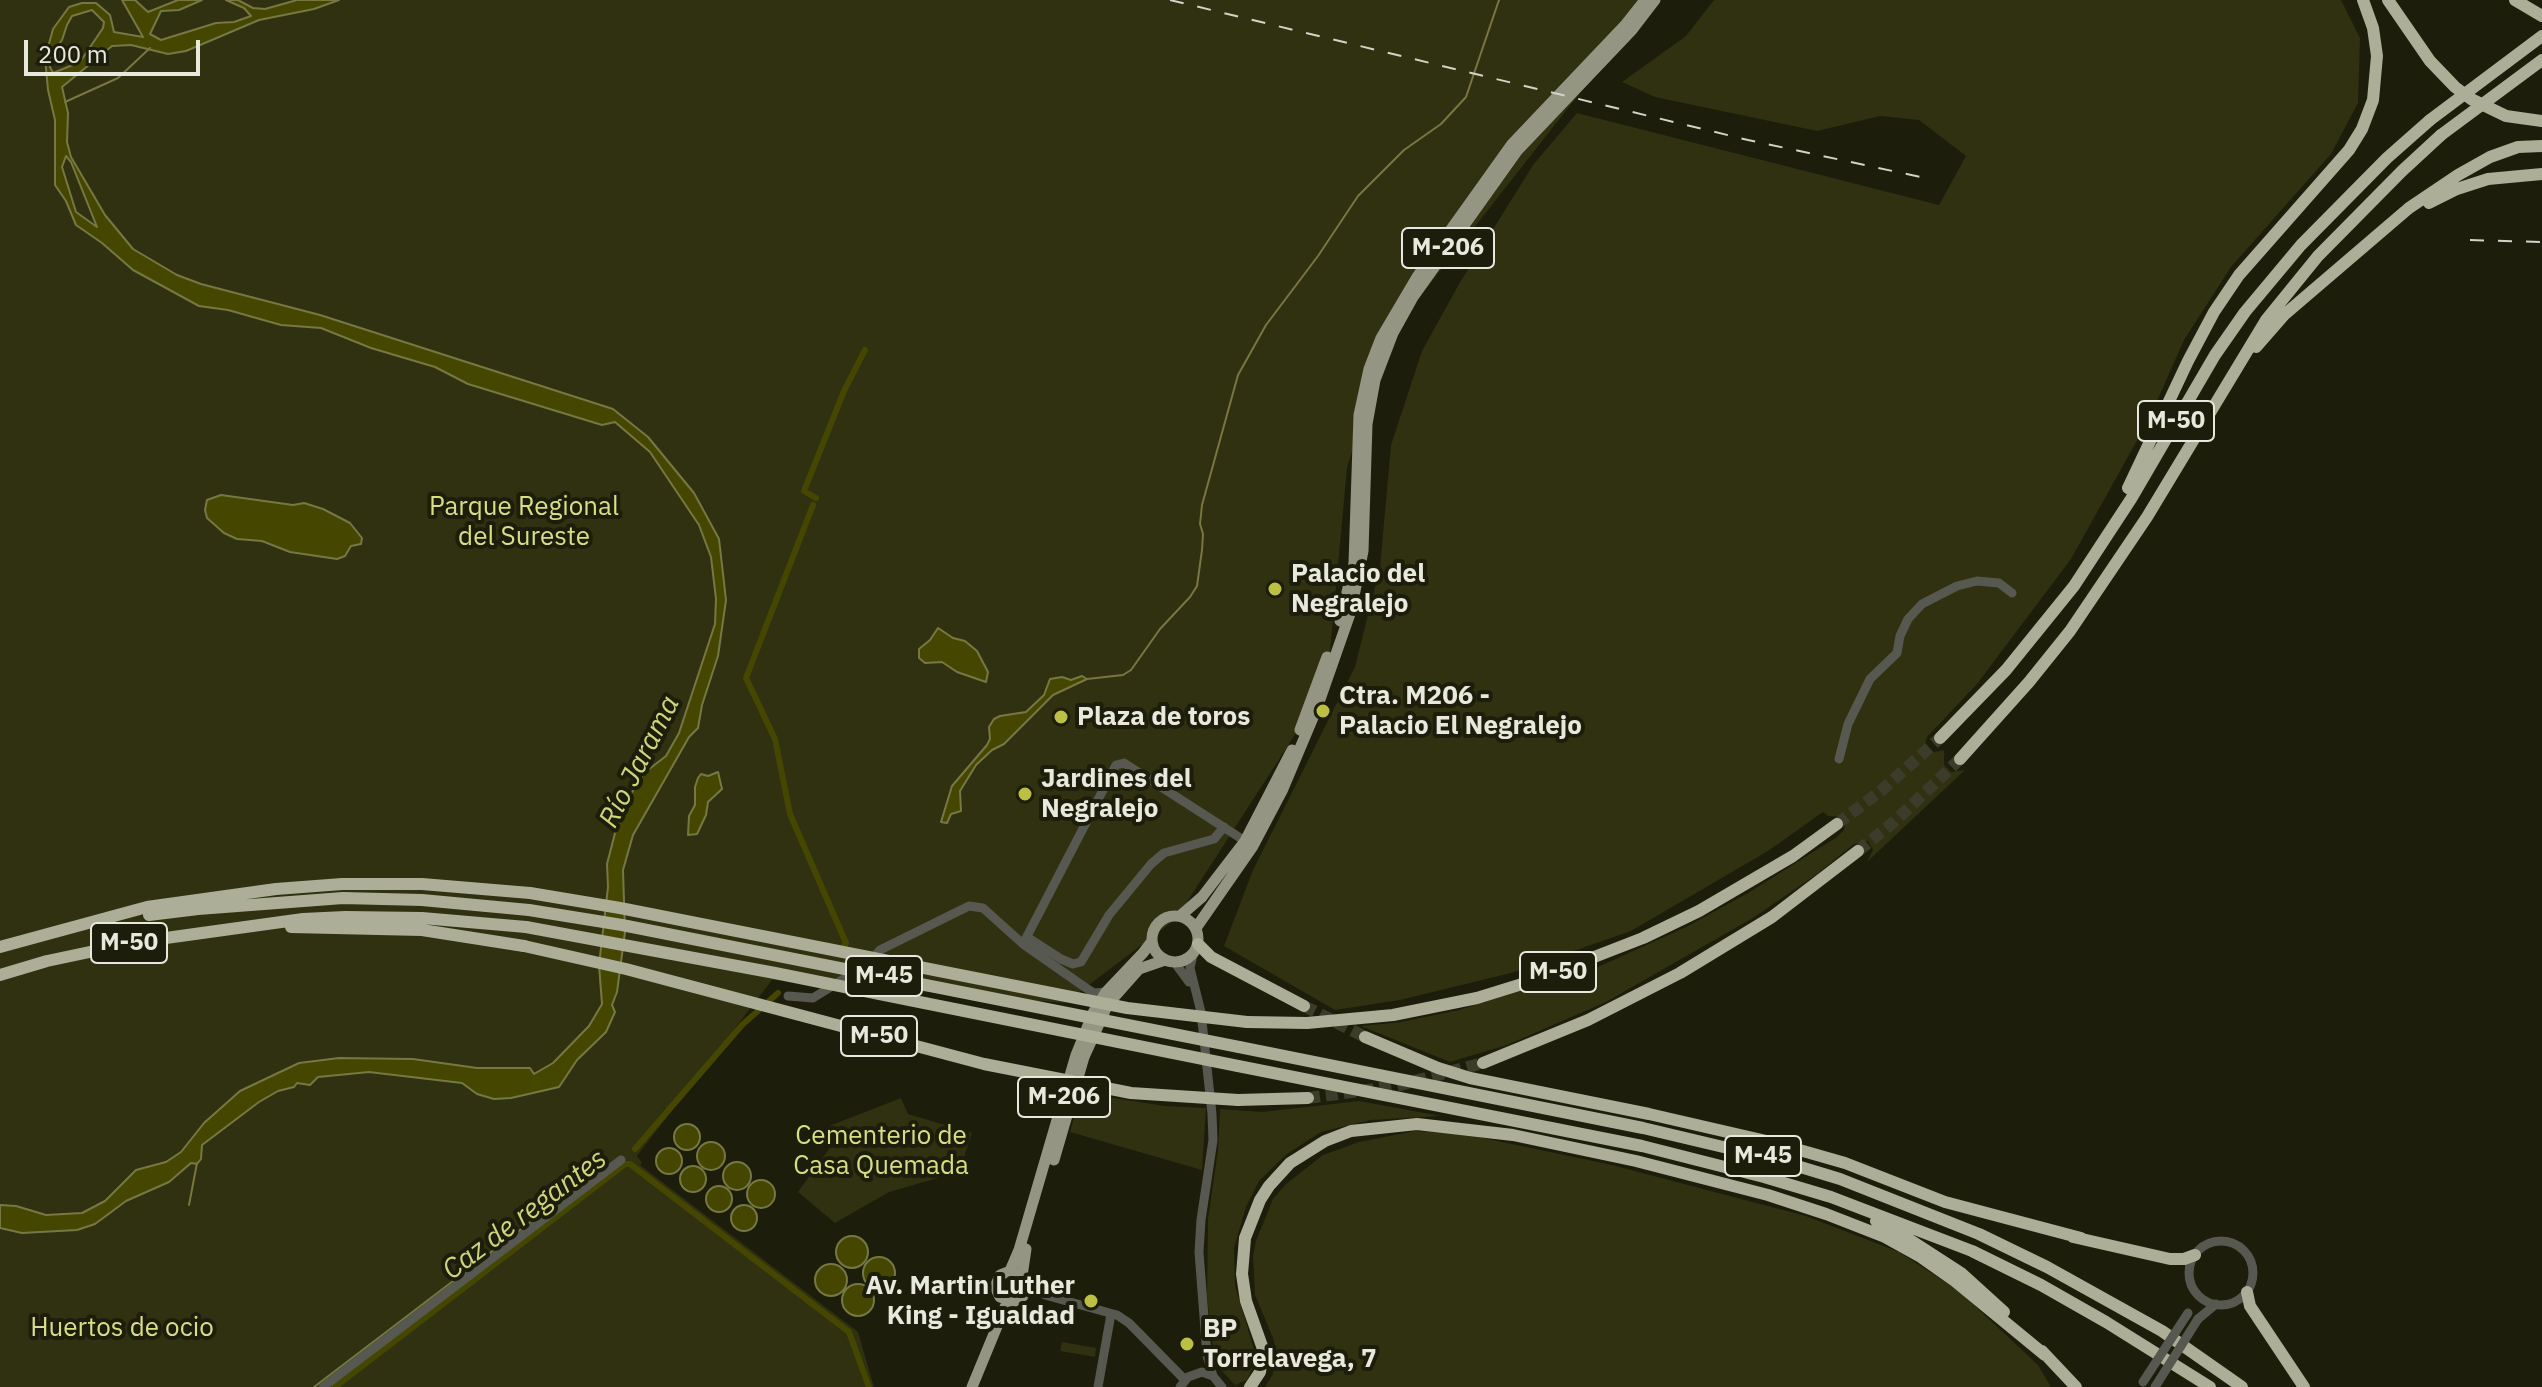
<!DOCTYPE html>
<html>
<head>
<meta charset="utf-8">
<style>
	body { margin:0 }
	#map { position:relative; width:2542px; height:1387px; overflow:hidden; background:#1c1d0b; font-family:"IBM Plex Sans",sans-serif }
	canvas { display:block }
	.scale { position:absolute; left:24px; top:40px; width:176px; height:36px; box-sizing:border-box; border:4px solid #e8e9dd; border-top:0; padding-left:10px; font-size:24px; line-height:28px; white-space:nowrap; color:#e8e9dd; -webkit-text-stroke:6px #1c1d0b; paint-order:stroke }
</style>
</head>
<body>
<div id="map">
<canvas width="2542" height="1387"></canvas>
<div class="scale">200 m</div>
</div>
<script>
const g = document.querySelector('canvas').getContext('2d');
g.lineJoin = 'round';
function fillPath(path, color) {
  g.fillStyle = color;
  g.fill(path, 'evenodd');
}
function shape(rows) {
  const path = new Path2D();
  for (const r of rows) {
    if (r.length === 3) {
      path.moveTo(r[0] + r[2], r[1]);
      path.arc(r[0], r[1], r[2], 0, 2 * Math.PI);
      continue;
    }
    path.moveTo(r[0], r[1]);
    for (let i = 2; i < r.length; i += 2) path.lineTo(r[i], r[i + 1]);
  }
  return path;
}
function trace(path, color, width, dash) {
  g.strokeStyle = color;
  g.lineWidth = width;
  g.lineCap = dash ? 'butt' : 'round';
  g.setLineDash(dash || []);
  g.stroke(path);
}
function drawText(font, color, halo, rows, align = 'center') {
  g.font = font + ' "IBM Plex Sans",sans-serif';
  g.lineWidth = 8;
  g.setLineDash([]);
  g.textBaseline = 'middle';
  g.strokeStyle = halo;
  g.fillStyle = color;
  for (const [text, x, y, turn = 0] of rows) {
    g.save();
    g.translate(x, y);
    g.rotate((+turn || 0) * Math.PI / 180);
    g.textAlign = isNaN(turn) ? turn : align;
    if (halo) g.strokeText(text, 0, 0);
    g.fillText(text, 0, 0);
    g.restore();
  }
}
fillPath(shape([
	[0,0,1653,0,1385,341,1347,468,1327,685,1176,919,1065,1003,772,980,637,1156,642,1163,640,1165,858,1332,874,1387,0,1387],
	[1714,0,2341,0,2360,38,2358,103,2331,154,2231,267,2184,340,2149,419,2071,559,1977,684,1927,737,1924,749,1929,753,1944,750,1944,765,1951,772,1965,770,1867,862,1873,850,1868,841,1854,844,1817,874,1753,918,1606,1002,1507,1045,1450,1062,1361,1026,1401,1022,1459,1010,1598,967,1686,927,1748,893,1837,837,1844,830,1847,817,1828,816,1823,812,1768,851,1631,931,1511,973,1400,1000,1335,1010,1224,946,1253,870,1355,667,1380,567,1391,445,1422,351,1459,284,1533,165,1577,113,1939,205,1966,156,1919,120,1880,116,1817,131,1655,97,1622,82,1686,36],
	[1081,1093,1165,1106,1206,1108,1202,1170,1070,1132],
	[901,1098,908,1114,972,1133,959,1172,889,1192,835,1223,798,1192,834,1142,829,1126],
	[1359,1101,1441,1116,1370,1120,1321,1132,1287,1154,1259,1181,1246,1207,1234,1248,1235,1286,1254,1349,1254,1365,1247,1380,1235,1385,1217,1366,1214,1358,1207,1296,1208,1219,1218,1150,1220,1109,1262,1112],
	[1415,1131,1464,1134,1612,1165,1806,1216,1899,1252,1958,1290,2038,1365,2051,1387,1265,1387,1273,1374,1277,1354,1273,1338,1255,1295,1253,1256,1256,1241,1273,1199,1286,1184,1323,1155,1359,1142],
	[1062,1342,1096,1348,1095,1357,1060,1351]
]), '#2f3110');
const water = shape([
	[122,0,135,0,148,12,178,0,202,0,179,10,161,11,150,34,161,40,216,23,234,22,251,16,244,8,226,0,238,0,253,8,265,9,297,0,339,0,314,9,259,20,186,51,168,54,131,45,112,46,62,87,68,113,67,142,71,157,105,215,133,249,177,275,201,284,320,315,613,409,648,437,694,493,719,539,726,600,718,656,702,705,698,728,689,737,633,835,623,870,625,932,617,992,612,1005,615,1012,606,1032,577,1060,559,1087,511,1098,494,1099,477,1094,462,1083,369,1072,318,1077,310,1085,297,1083,294,1087,278,1091,259,1102,202,1145,201,1159,197,1164,191,1163,169,1182,126,1201,95,1224,77,1230,22,1233,0,1228,0,1205,16,1206,46,1215,82,1213,105,1201,136,1170,166,1162,181,1152,204,1123,240,1091,299,1063,339,1058,413,1059,477,1068,530,1068,534,1074,553,1063,589,1026,602,1004,599,965,608,887,607,864,621,810,644,773,666,756,679,733,715,624,716,599,711,557,699,525,650,452,615,422,602,425,468,384,435,367,371,348,321,328,281,325,228,310,199,306,133,270,102,243,76,225,66,201,55,185,55,120,48,90,45,58,53,29,69,7,82,3,96,3,110,15,114,32,143,37,122,0],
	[92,10,104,22,103,28,80,62,53,73,50,67,51,56,62,40,67,25,72,16,92,10],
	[66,156,71,162,97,227,76,212,62,167,66,156],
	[221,495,293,505,304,503,323,509,350,523,362,538,361,544,351,546,345,556,337,559,290,552,262,541,237,539,224,533,207,518,205,510,207,500,221,495],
	[938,628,953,638,965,641,977,651,988,672,986,682,957,672,942,662,925,663,919,658,919,649,930,640,938,628],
	[1082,676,1087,679,1053,695,1004,744,992,750,976,765,960,791,961,811,951,814,947,823,941,822,952,786,987,745,990,739,989,727,994,719,1000,716,1026,712,1044,695,1050,679,1062,677,1071,680,1082,676],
	[718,772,722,789,708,802,706,815,697,834,688,835,689,816,695,805,695,787,698,778,701,774,708,776,718,772],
	[687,1137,13],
	[711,1156,14],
	[669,1161,13],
	[737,1176,14],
	[693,1179,13],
	[761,1194,14],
	[719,1199,13],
	[744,1218,13],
	[852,1252,16],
	[879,1273,16],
	[831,1280,16],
	[858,1300,16]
]);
fillPath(water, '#454701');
trace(water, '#767843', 2);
trace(shape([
	[65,102,118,78,150,48],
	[1087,679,1123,675,1131,670,1160,629,1190,597,1197,586,1202,550,1203,534,1200,524,1202,505,1238,375,1266,325,1318,256,1358,196,1404,150,1441,124,1466,97,1499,0],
	[189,1205,197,1163],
	[314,1387,604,1166]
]), '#767843', 2);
trace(shape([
	[816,498,804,491,844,391,865,350],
	[813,505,746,678,775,739,790,814,846,943,844,946],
	[635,1149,742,1025,778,993],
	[335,1387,625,1164,630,1164,849,1332,869,1387]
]), '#454701', 6);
trace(shape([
	[1837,824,1882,790,1940,738],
	[1858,851,1895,821,1960,759],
	[1304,1006,1365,1037],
	[1308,1098,1396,1086,1483,1063]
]), '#3b3c2a', 12, [12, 6]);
trace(shape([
	[1839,759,1848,724,1870,679,1897,653,1900,636,1908,619,1922,604,1957,586,1977,581,1999,583,2012,593],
	[1027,937,1061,959,1073,964,1081,962,1109,915,1151,864,1164,853,1214,839,1224,827],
	[1193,955,1190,968,1201,1012,1212,1114,1213,1140,1201,1220,1199,1252,1207,1356,1213,1376],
	[1175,963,1189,982],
	[1106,992,1094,993,1086,988,1023,944,1116,765,1124,763,1245,841],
	[788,996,813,998,869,963,880,950,969,906,983,908,1023,944],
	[2221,1273,32],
	[1025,1283,1045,1295,1117,1315,1129,1323,1185,1380],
	[2198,1319,2216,1304],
	[323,1387,621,1160],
	[1098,1387,1111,1314],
	[1180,1387,1188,1377,1202,1372,1213,1376,1222,1387]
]), '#57584f', 9);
trace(shape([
	[1340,621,1354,563,1359,415,1369,369,1381,338,1417,277,1512,144,1626,24,1645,0],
	[1300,730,1327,657],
	[1175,939,23],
	[1180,916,1202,897,1245,841,1292,750],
	[1196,928,1253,846,1282,791,1317,708,1351,611,1363,551,1367,424,1375,380,1393,333,1413,297,1517,151,1632,30,1655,0],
	[1054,1160,1084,1057,1108,1004,1139,969,1165,960],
	[1010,1271,1019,1250,1076,1055,1093,1013,1106,992,1143,953,1152,941],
	[1022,1276,1026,1249],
	[972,1387,1005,1307,1023,1296,1025,1290,1022,1276,1010,1271,1000,1275,995,1287,1000,1297,1013,1301]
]), '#949583', 11);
trace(shape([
	[2388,0,2430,61,2455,87,2471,99,2506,116,2542,121],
	[2515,0,2542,16],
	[2429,203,2457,189,2488,179,2542,174],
	[2256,347,2284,315,2409,208,2458,175,2490,157,2518,147,2542,146],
	[2128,488,2188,361,2214,312,2239,275,2349,150,2362,129,2373,100,2377,56,2373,28,2363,0],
	[1940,738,2006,670,2074,586,2131,499,2215,355,2245,312,2301,245,2387,158,2430,120],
	[1960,759,2029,682,2070,631,2147,517,2266,320,2318,256,2402,171,2441,135],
	[149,915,198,909,343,898,422,900,529,910],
	[291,927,422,930,524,946],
	[1198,944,1211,957,1304,1006],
	[0,947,147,907,276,889,342,884,422,884,530,893],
	[0,975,47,961,137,942,303,919,345,917,422,918,526,927],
	[1247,1022,1307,1023,1393,1015,1477,998,1535,980,1643,938,1699,911,1793,856,1837,824],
	[1365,1037,1438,1068,1470,1078,1649,1114,1775,1143,1845,1163,1945,1202,2081,1238],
	[1239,1047,1643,1128,1774,1159,1840,1179,1979,1234,2047,1267,2162,1331,2242,1387],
	[1483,1063,1588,1020,1680,973,1772,917,1858,851],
	[1238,1066,1642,1146,1764,1177,1831,1197,1972,1251,2041,1285,2106,1322,2210,1387],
	[1238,1100,1308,1098],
	[1876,1221,1890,1227,1961,1273,2004,1312],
	[2073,1237,2170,1259,2184,1259,2195,1255],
	[2247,1292,2250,1306,2304,1387],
	[2042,1351,2076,1387],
	[1250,1387,1260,1372,1263,1349,1246,1301,1242,1274,1245,1238,1260,1200,1269,1186,1290,1163,1325,1141,1351,1131,1417,1124,1513,1135,1636,1161,1768,1195,1826,1214,1885,1237,1921,1257,1955,1281,2045,1355]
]), '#acae97', 12);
trace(shape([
	[1170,0,1748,140,1930,179],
	[2470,240,2542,242]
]), '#d3d4c7', 2, [14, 14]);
trace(shape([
	[2143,1382,2188,1313],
	[2155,1387,2198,1319]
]), '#57584f', 9);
trace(shape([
	[2430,120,2542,36],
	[2441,135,2542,60],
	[530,893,620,908,1127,1008,1247,1022],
	[529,910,622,925,1239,1047],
	[526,927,775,973,1238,1066],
	[524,946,626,969,984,1064,1131,1093,1238,1100]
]), '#acae97', 12);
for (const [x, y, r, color] of [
	[1275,589,8,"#bbc045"],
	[1323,711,8,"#bbc045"],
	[1061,717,8,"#bbc045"],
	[1025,794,8,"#bbc045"],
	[1091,1301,8,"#bbc045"],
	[1187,1344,8,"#bbc045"]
]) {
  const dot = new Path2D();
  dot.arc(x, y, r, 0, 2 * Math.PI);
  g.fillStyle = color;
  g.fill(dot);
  trace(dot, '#1c1d0b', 3);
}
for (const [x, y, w] of [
	[1448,248,92],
	[2176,421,76],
	[129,943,76],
	[1558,972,76],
	[884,976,76],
	[879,1036,76],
	[1064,1097,92],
	[1763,1156,76]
]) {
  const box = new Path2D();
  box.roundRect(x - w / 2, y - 20, w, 40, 6);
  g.fillStyle = '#1c1d0b';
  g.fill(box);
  trace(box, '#e8e9dd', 2);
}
drawText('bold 24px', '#e8e9dd', null, [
	["M-206",1448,248],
	["M-50",2176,421],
	["M-50",129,943],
	["M-50",1558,972],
	["M-45",884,976],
	["M-50",879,1036],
	["M-206",1064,1097],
	["M-45",1763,1156]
]);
drawText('26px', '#d8de83', '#1c1d0b', [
	["Parque Regional",524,507],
	["del Sureste",524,537],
	["Cementerio de",881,1136],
	["Casa Quemada",881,1166],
	["Huertos de ocio",122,1328]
]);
drawText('bold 26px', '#e8e9dd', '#1c1d0b', [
	["Palacio del",1291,574],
	["Negralejo",1291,604],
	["Ctra. M206 -",1339,696],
	["Palacio El Negralejo",1339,726],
	["Plaza de toros",1077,717],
	["Jardines del",1041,779],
	["Negralejo",1041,809],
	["Av. Martin Luther",1075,1286,"right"],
	["King - Igualdad",1075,1316,"right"],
	["BP",1203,1329],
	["Torrelavega, 7",1203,1359]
], 'left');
drawText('italic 28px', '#cfd57a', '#1c1d0b', [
	["Río Jarama",640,762,-63],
	["Caz de regantes",525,1215,-37]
]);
</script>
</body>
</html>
